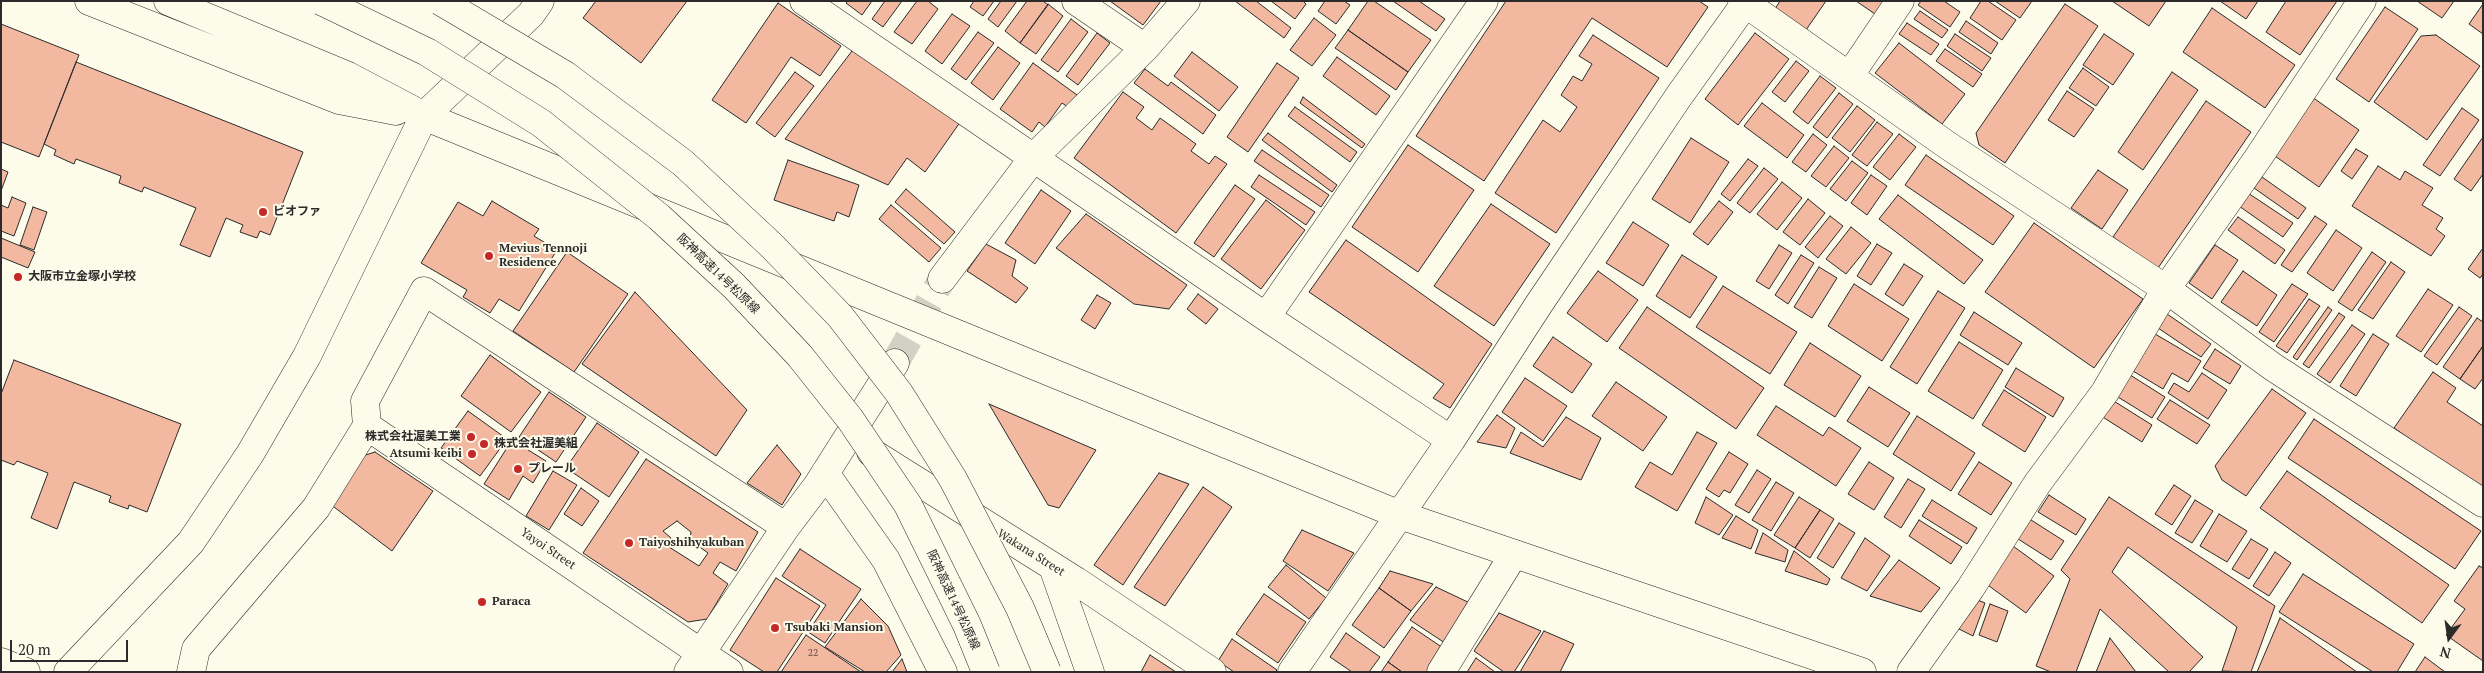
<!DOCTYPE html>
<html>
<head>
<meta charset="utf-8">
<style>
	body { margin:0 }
	#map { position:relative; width:2484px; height:673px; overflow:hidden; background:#fdfbea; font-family:"PT Serif",serif }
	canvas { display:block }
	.frame { position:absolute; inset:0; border:2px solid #2b2b2b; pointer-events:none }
	.north { position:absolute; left:2424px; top:613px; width:50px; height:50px; -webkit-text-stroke:4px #fdfbea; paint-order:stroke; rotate:194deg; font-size:14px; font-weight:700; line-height:20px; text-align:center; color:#2b2b2b }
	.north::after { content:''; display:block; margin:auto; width:18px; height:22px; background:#2b2b2b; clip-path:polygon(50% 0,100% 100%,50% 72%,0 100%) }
	.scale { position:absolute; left:10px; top:640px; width:118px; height:22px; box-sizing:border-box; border:2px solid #2b2b2b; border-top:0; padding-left:6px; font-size:15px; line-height:18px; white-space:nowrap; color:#2b2b2b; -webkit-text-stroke:4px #fdfbea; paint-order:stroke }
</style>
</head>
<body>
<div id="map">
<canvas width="2484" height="673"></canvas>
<div class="frame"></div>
<div class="north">N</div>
<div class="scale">20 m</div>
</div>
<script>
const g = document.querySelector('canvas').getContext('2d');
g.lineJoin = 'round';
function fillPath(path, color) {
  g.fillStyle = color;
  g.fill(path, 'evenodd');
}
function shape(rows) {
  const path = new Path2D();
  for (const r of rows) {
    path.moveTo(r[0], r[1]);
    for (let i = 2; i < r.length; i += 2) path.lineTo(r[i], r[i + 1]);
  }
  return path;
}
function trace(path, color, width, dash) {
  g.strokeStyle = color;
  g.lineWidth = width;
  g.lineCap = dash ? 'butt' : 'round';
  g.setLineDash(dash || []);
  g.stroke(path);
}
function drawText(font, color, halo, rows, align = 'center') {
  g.font = font + ' "PT Serif","Noto Sans JP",serif';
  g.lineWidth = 4;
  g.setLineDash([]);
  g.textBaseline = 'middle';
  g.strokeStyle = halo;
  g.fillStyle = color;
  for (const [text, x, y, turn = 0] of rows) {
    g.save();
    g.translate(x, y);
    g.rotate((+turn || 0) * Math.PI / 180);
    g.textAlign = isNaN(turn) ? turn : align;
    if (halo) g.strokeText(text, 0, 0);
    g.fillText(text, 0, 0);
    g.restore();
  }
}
const building = shape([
	[596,1,687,1,641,63,583,18,596,1],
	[848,1,872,1,862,15,846,3,848,1],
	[885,1,902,1,883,27,872,19,885,1],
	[917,1,928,1,938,9,912,44,894,32,917,1],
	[974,1,994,1,983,16,970,7,974,1],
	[1001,1,1017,1,998,27,988,19,1001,1],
	[1027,1,1043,1,1048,5,1020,43,1005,31,1027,1],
	[1110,1,1161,1,1143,25,1110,1],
	[1235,1,1256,1,1291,28,1284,38,1235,1],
	[1271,1,1303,1,1306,4,1295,19,1271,1],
	[1325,1,1344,1,1350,5,1336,24,1318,11,1325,1],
	[1368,1,1374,1,1431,40,1408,72,1348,30,1368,1],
	[1393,1,1419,1,1445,19,1436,31,1393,1],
	[1506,1,1699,1,1708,7,1667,67,1592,18,1484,181,1416,136,1506,1],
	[1780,1,1826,1,1806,30,1775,9,1780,1],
	[1856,1,1884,1,1875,14,1856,1],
	[1921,1,1944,1,1960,12,1950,27,1918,5,1921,1],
	[1981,1,1988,1,2016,20,2002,40,1970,18,1981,1],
	[1995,1,2032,1,2020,18,1995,1],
	[2112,1,2166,1,2149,26,2112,1],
	[2220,1,2258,1,2246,19,2220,1],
	[2286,1,2337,1,2300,55,2266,32,2286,1],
	[2417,1,2454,1,2442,18,2417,1],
	[778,3,841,46,820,76,791,57,746,123,712,100,778,3],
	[1048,4,1063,16,1036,54,1020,43,1048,4],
	[2065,4,2098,26,2005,163,1979,145,1976,133,2065,4],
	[2483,4,2483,34,2469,24,2483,4],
	[2385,7,2418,29,2369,102,2336,79,2385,7],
	[2212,8,2295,65,2265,108,2183,52,2212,8],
	[1920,11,1948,30,1942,38,1914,19,1920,11],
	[952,14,970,26,942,64,925,51,952,14],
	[1314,18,1336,35,1312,66,1290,50,1314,18],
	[1071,19,1088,32,1058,72,1041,60,1071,19],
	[1966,21,1998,43,1991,54,1959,32,1966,21],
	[1907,23,1939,44,1931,55,1899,34,1907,23],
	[1,24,79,55,39,157,1,142,1,24],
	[1348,30,1408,72,1396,90,1335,48,1348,30],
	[978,32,994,43,966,80,951,69,978,32],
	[1097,33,1110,43,1078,85,1066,76,1097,33],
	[1755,33,1789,59,1738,125,1705,99,1755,33],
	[1955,34,1991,58,1982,71,1947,46,1955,34],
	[2104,34,2134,54,2113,85,2083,65,2104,34],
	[1593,35,1659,78,1556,233,1495,193,1543,120,1560,132,1577,107,1561,95,1573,76,1582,81,1592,64,1579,56,1593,35],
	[2436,35,2480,66,2427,140,2374,102,2421,36,2436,35],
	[1899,43,1965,94,1942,124,1875,73,1899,43],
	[855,47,961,121,925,172,907,158,888,185,785,139,855,47],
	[998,47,1020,63,993,100,971,83,998,47],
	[1945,49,1982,74,1973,87,1936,61,1945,49],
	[1192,52,1238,87,1219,111,1174,76,1192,52],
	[1337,57,1390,96,1376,115,1323,76,1337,57],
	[1796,61,1809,71,1785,102,1772,92,1796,61],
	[76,62,303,152,270,235,260,231,257,238,240,232,243,225,226,218,210,257,180,245,196,208,144,187,142,192,119,183,121,176,76,159,74,164,54,155,56,150,44,144,76,62],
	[1033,63,1077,95,1068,107,1062,103,1045,127,1039,122,1032,132,1000,109,1033,63],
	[1277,63,1299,78,1248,152,1227,137,1277,63],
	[2083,68,2109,87,2096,106,2069,88,2083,68],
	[1145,69,1168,86,1171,82,1216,115,1203,134,1134,83,1145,69],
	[795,72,814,86,775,137,756,123,795,72],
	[2172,72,2198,90,2143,170,2118,152,2172,72],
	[1820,76,1836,88,1808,124,1793,112,1820,76],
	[2067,91,2094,109,2074,137,2048,120,2067,91],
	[1123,92,1144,107,1136,118,1152,130,1160,118,1196,144,1191,151,1209,164,1215,156,1227,164,1176,233,1074,158,1123,92],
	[1839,93,1853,104,1827,138,1813,127,1839,93],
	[1303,97,1365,144,1362,148,1300,103,1303,97],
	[2312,97,2359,130,2319,187,2272,154,2312,97],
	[2206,101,2251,132,2158,268,2113,237,2206,101],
	[1762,103,1804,135,1787,158,1744,126,1762,103],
	[1857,106,1875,120,1850,152,1832,138,1857,106],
	[1295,107,1357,152,1350,162,1288,116,1295,107],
	[2462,108,2479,120,2440,176,2423,165,2462,108],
	[1877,122,1893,134,1867,166,1852,155,1877,122],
	[1268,133,1337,185,1332,192,1262,140,1268,133],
	[1813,134,1827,145,1806,172,1792,162,1813,134],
	[1899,134,1916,147,1890,180,1873,167,1899,134],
	[2483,137,2483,174,2471,191,2454,179,2483,137],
	[1691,138,1729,162,1690,223,1652,199,1691,138],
	[1408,145,1474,190,1418,272,1352,227,1408,145],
	[1834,146,1849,158,1826,187,1811,176,1834,146],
	[2356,149,2368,156,2352,179,2341,171,2356,149],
	[1262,150,1329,195,1321,207,1254,161,1262,150],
	[1926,155,2014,216,1993,245,1905,185,1926,155],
	[1748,159,1758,166,1730,201,1721,194,1748,159],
	[788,160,859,185,849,217,837,212,834,221,774,200,788,160],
	[1852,161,1868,173,1846,201,1830,189,1852,161],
	[2378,166,2400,180,2405,171,2433,188,2422,205,2443,218,2436,229,2445,236,2431,256,2352,206,2378,166],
	[1764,168,1778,179,1750,213,1737,203,1764,168],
	[1,169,8,172,1,191,1,169],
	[2098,170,2128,190,2102,229,2071,208,2098,170],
	[1259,175,1315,212,1306,225,1251,187,1259,175],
	[1871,175,1887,186,1867,215,1851,203,1871,175],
	[2262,177,2306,208,2298,219,2254,188,2262,177],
	[1782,182,1802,198,1777,230,1757,214,1782,182],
	[1235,185,1255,199,1214,257,1194,243,1235,185],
	[906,189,955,232,944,244,895,202,906,189],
	[1041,190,1071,211,1035,264,1005,243,1041,190],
	[2248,193,2293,223,2283,237,2239,206,2248,193],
	[1898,195,1983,260,1964,284,1879,219,1898,195],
	[12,197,26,203,14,236,1,231,1,205,8,208,12,197],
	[1808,199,1825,213,1800,245,1783,232,1808,199],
	[1266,200,1305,230,1261,289,1221,259,1266,200],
	[492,201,539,229,534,236,557,250,519,311,499,299,490,313,463,297,467,290,421,263,458,202,483,216,492,201],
	[1719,201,1733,212,1708,245,1693,234,1719,201],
	[1491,204,1550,244,1494,326,1434,286,1491,204],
	[891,205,941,248,929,262,879,219,891,205],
	[33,207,47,212,34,250,20,245,33,207],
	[1086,214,1187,285,1169,309,1134,304,1056,248,1086,214],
	[1830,216,1843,226,1818,258,1805,247,1830,216],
	[2315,216,2327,224,2292,272,2281,265,2315,216],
	[2238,217,2285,250,2275,264,2228,230,2238,217],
	[1633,222,1669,245,1643,286,1606,263,1633,222],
	[2034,223,2143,299,2094,368,1985,292,2034,223],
	[1851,227,1871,243,1846,274,1826,259,1851,227],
	[2336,230,2362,248,2333,291,2307,273,2336,230],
	[1,238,35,252,28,268,1,257,1,238],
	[1346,240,1492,344,1450,408,1433,398,1444,384,1309,292,1346,240],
	[986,244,1016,260,1012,276,1028,288,1016,303,967,271,986,244],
	[1877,244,1892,253,1871,285,1857,276,1877,244],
	[1779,245,1792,253,1769,289,1756,281,1779,245],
	[2215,245,2238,260,2212,299,2189,283,2215,245],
	[2483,248,2483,274,2480,278,2468,269,2483,248],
	[567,252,628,294,574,372,513,331,567,252],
	[2372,252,2386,262,2352,311,2338,302,2372,252],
	[1682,255,1717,277,1690,318,1656,296,1682,255],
	[1801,255,1814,263,1788,304,1775,295,1801,255],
	[2391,262,2405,272,2373,319,2358,310,2391,262],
	[1904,264,1923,276,1903,306,1885,294,1904,264],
	[1819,267,1837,278,1812,318,1794,307,1819,267],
	[1598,271,1638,300,1607,342,1567,313,1598,271],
	[2243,271,2277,295,2257,326,2221,302,2243,271],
	[1854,284,1909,319,1882,361,1828,326,1854,284],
	[2292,284,2308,294,2274,342,2259,332,2292,284],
	[1723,286,1797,332,1770,374,1696,327,1723,286],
	[2428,289,2453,305,2421,352,2396,336,2428,289],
	[1938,291,1965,308,1917,384,1890,367,1938,291],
	[635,292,747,410,716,456,582,364,635,292],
	[1198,294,1218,309,1206,324,1187,309,1198,294],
	[1097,295,1111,303,1095,329,1081,320,1097,295],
	[2309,299,2320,306,2287,353,2276,346,2309,299],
	[1647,307,1764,388,1736,429,1619,348,1647,307],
	[2328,307,2332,310,2297,360,2293,357,2328,307],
	[2459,307,2472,316,2437,365,2424,356,2459,307],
	[1974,312,2022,343,2008,365,1960,335,1974,312],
	[2339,313,2345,317,2309,368,2303,364,2339,313],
	[2167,314,2211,344,2201,357,2158,328,2167,314],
	[2477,318,2483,322,2483,346,2460,379,2443,367,2477,318],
	[2352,325,2365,334,2330,383,2317,374,2352,325],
	[2150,331,2201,361,2188,382,2172,373,2163,389,2128,368,2150,331],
	[2373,334,2389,344,2356,396,2340,386,2373,334],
	[1553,337,1592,364,1572,393,1533,366,1553,337],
	[1959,342,2003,370,1973,419,1928,391,1959,342],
	[1810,343,1861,376,1835,417,1784,385,1810,343],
	[2483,346,2483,378,2475,389,2460,379,2483,346],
	[2215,349,2241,366,2230,384,2203,368,2215,349],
	[490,355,541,392,511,432,461,396,490,355],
	[14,360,181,424,147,512,129,505,128,509,109,502,111,496,74,482,57,529,31,518,48,473,17,461,14,465,1,460,1,394,14,360],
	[2016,368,2064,398,2053,417,2005,387,2016,368],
	[2433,372,2456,388,2447,402,2483,426,2483,489,2394,428,2433,372],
	[2127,373,2165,397,2152,418,2113,394,2127,373],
	[2202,373,2227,390,2208,419,2168,393,2174,383,2189,392,2202,373],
	[1525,378,1567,406,1543,441,1502,412,1525,378],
	[1616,382,1667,417,1643,451,1592,416,1616,382],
	[1869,387,1910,413,1888,447,1847,421,1869,387],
	[2272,389,2306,413,2246,496,2222,480,2215,466,2272,389],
	[2004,390,2046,417,2025,452,1982,425,2004,390],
	[549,392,586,417,556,462,519,437,549,392],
	[2109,398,2152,425,2142,442,2098,414,2109,398],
	[2170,400,2210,425,2197,444,2157,419,2170,400],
	[989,404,1096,450,1059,508,1048,505,989,404],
	[1776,406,1823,436,1829,427,1861,448,1836,486,1757,435,1776,406],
	[468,411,507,439,480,476,441,448,468,411],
	[1497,415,1515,428,1506,448,1477,442,1497,415],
	[1917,416,1975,453,1951,491,1893,454,1917,416],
	[1566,417,1601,438,1581,480,1510,453,1521,432,1543,447,1566,417],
	[2314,419,2481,531,2455,569,2288,458,2314,419],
	[597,423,639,452,609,497,566,468,597,423],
	[1697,432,1717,443,1677,511,1635,487,1650,462,1672,475,1697,432],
	[512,440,546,461,533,483,523,476,509,500,484,484,512,440],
	[777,445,801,474,782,505,747,483,777,445],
	[375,452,433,491,392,551,330,504,356,458,375,452],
	[1729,452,1748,464,1730,493,1724,490,1719,497,1706,489,1729,452],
	[646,459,758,532,736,571,720,562,713,573,728,584,707,619,688,622,583,553,646,459],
	[677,521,691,532,690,540,708,553,699,566,666,545,671,538,663,531,677,521],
	[1869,462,1894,478,1874,510,1848,494,1869,462],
	[1979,462,2012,483,1991,515,1958,494,1979,462],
	[1757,470,1771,479,1749,513,1735,505,1757,470],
	[553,471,577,485,549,530,526,516,553,471],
	[2287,471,2449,585,2422,623,2260,508,2287,471],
	[1159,473,1189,484,1123,585,1094,565,1159,473],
	[1908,479,1925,489,1901,528,1884,517,1908,479],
	[1776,482,1794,493,1771,531,1752,520,1776,482],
	[2174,485,2191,496,2172,525,2155,514,2174,485],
	[1203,487,1232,507,1165,606,1134,587,1203,487],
	[581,488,599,501,582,526,564,514,581,488],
	[2049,495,2086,519,2076,535,2038,512,2049,495],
	[1706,497,1733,515,1719,535,1695,523,1706,497],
	[1799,497,1820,510,1795,548,1774,535,1799,497],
	[2109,497,2275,606,2251,672,2222,671,2237,627,2128,547,2112,572,2203,657,2189,672,2169,672,2100,609,2076,672,2051,672,2036,666,2070,579,2061,570,2109,497],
	[1932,500,1977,528,1967,544,1922,516,1932,500],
	[2195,500,2213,511,2192,543,2175,533,2195,500],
	[1820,510,1834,519,1810,558,1795,548,1820,510],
	[2219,514,2247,531,2227,562,2200,546,2219,514],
	[1736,516,1758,530,1751,549,1722,538,1736,516],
	[2028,518,2064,541,2051,560,2015,537,2028,518],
	[1919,520,1962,547,1951,564,1909,536,1919,520],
	[1839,523,1855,533,1833,568,1817,558,1839,523],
	[1302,530,1354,553,1328,591,1283,561,1302,530],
	[1763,533,1788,550,1785,562,1755,553,1763,533],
	[1865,538,1890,556,1867,591,1841,578,1865,538],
	[2251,539,2268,549,2249,579,2232,569,2251,539],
	[2013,546,2054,576,2026,613,1985,583,2013,546],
	[800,549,861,589,825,643,808,632,826,605,782,576,800,549],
	[1794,551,1830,579,1827,585,1785,571,1794,551],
	[2275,552,2291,563,2269,596,2253,586,2275,552],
	[1899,560,1940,588,1921,612,1870,596,1899,560],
	[1286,565,1326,598,1309,619,1268,587,1286,565],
	[2479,566,2483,568,2483,661,2446,635,2465,609,2454,601,2479,566],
	[1390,571,1433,584,1411,611,1379,588,1390,571],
	[2303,574,2414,644,2397,672,2373,672,2279,612,2303,574],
	[776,578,820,606,777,672,764,672,730,650,776,578],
	[1436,587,1472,604,1445,643,1410,620,1436,587],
	[1379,588,1411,611,1384,648,1352,625,1379,588],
	[1264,594,1306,622,1278,663,1236,634,1264,594],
	[861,599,888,626,901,655,886,672,865,672,825,647,861,599],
	[1975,599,1985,603,1973,636,1955,627,1975,599],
	[1990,604,2008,611,1997,642,1979,635,1990,604],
	[1499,613,1541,631,1514,672,1504,672,1474,651,1499,613],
	[2280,618,2357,672,2257,672,2280,618],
	[1412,627,1449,652,1435,672,1402,672,1388,662,1412,627],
	[1544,631,1574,644,1560,672,1520,672,1544,631],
	[1346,633,1380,657,1369,672,1352,672,1330,657,1346,633],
	[806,635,861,672,781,672,806,635],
	[2110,638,2136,672,2096,672,2110,638],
	[1232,639,1277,670,1275,672,1234,672,1218,661,1232,639],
	[1150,655,1176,672,1141,672,1150,655],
	[2425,657,2445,672,2415,672,2425,657],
	[1476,658,1495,672,1467,672,1476,658],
	[902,659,907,672,892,672,902,659],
	[1388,662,1402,672,1381,672,1388,662]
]);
fillPath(building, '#f2b8a0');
trace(building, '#2b2b2b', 1);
trace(shape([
	[895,363,942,279]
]), '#d3d1c4', 28, [28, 14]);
const minor = shape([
	[804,1,1266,317,1451,440],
	[1076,1,1145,48],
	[1742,1,1950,147,2166,289,2273,367,2483,503],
	[1850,75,1900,1],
	[424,116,531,14,540,1],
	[942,279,1034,157,1145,48,1186,1],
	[1266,317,1484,1],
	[367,426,729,672],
	[871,452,1076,581,1212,672],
	[825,473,886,560,943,672],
	[1053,567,1090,672],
	[1,662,26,672],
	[191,672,196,649,316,508,367,426,365,401,424,291,786,527],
	[688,672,786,527,817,486,895,363],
	[1292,672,1451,440,1539,304,1679,96,1747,1],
	[1441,672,1514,554],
	[1911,672,1970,589,2037,484,2105,392,2166,289,2258,158,2362,1]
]);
const tertiary = shape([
	[89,1,339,100,396,111],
	[168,1,348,76,424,116,1400,515,1862,672],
	[68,672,191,542,250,454,307,356,424,116]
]);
trace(minor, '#2b2b2b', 29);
trace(tertiary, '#2b2b2b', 29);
trace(minor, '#fdfbea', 28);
trace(tertiary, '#fdfbea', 28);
const motorwayBridge = shape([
	[321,1,427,52,541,123,659,217,734,286,800,356,850,419,908,505,967,625,986,672],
	[440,1,565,75,683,163,771,245,840,316,899,393,953,479,1020,608,1047,672]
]);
trace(motorwayBridge, '#2b2b2b', 29, []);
trace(motorwayBridge, '#fdfbea', 28);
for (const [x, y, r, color] of [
	[263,212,5,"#c62828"],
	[489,256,5,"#c62828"],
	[18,277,5,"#c62828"],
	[471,437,5,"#c62828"],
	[484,444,5,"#c62828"],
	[472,454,5,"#c62828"],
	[518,469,5,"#c62828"],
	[629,543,5,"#c62828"],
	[482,602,5,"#c62828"],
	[775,628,5,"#c62828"]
]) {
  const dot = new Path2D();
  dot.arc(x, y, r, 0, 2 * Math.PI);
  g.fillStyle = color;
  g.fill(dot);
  trace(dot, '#fdfbea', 2);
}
drawText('10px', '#5d4e48', null, [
	["22",813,653]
]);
drawText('bold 12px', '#2b2b2b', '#fdfbea', [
	["ビオファ",273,212],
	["Mevius Tennoji",499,249],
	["Residence",499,263],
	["大阪市立金塚小学校",28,277],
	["株式会社渥美工業",461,437,"right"],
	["株式会社渥美組",494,444],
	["Atsumi keibi",462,454,"right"],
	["プレール",528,469],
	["Taiyoshihyakuban",639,543],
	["Paraca",492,602],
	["Tsubaki Mansion",785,628]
], 'left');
drawText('12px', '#2b2b2b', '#fdfbea', [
	["阪神高速14号松原線",718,274,44],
	["Yayoi Street",548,549,34],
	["Wakana Street",1031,553,32],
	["阪神高速14号松原線",953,600,65]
]);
</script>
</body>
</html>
